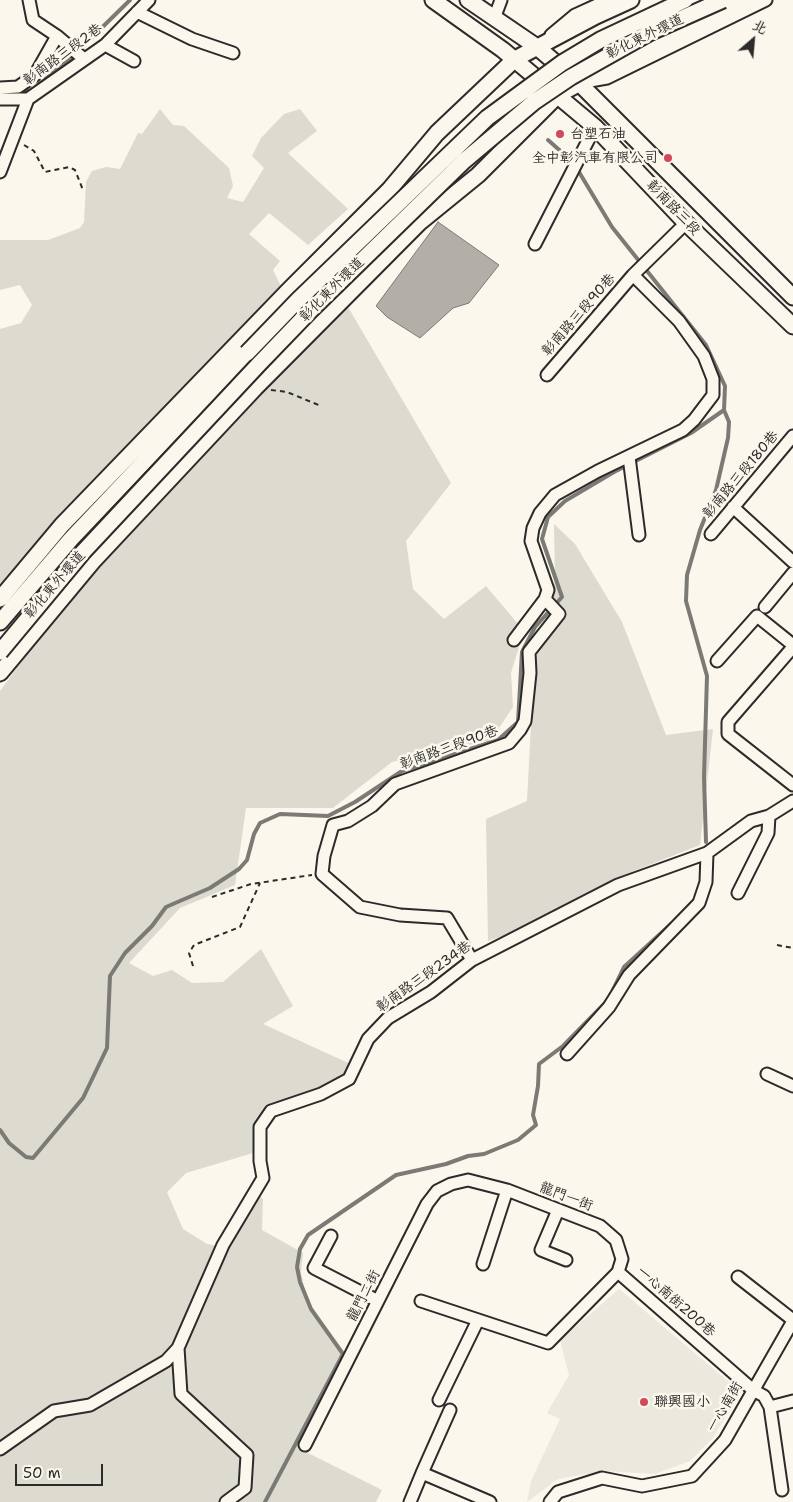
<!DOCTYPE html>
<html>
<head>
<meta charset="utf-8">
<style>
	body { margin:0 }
	#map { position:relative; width:793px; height:1502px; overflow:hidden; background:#fbf7ec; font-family:"Shantell Sans","LXGW WenKai TC",sans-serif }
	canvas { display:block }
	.north { position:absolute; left:728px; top:15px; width:50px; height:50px; -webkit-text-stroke:4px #fbf7ec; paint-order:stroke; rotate:27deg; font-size:14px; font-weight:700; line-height:20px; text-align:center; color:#2b2b2b }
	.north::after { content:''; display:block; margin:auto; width:18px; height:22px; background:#2b2b2b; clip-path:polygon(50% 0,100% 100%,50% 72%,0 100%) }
	.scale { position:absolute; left:15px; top:1464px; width:88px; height:22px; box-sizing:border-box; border:2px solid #2b2b2b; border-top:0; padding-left:6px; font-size:15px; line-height:18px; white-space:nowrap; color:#2b2b2b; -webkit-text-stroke:4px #fbf7ec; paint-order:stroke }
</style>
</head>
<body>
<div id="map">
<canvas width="793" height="1502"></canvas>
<div class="north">北</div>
<div class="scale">50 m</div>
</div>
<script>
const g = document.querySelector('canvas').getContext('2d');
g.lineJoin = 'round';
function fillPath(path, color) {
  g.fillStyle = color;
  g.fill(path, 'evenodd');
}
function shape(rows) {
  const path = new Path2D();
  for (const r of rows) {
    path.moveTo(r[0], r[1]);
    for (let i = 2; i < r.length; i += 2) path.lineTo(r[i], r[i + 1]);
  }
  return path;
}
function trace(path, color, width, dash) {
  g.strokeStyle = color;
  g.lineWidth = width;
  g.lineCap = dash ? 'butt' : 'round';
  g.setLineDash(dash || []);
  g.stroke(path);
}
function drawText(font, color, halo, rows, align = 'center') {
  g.font = font + ' "Shantell Sans","LXGW WenKai TC",sans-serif';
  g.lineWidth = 5;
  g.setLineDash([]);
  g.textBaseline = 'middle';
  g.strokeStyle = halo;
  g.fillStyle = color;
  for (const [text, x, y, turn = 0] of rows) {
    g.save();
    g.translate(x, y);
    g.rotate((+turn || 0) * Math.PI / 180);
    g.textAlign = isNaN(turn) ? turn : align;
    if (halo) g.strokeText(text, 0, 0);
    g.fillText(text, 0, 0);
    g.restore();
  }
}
fillPath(shape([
	[619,1289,741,1392,712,1439,690,1461,655,1474,603,1471,558,1479,527,1502,531,1481,560,1419,547,1413,569,1375,560,1340]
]), '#ebe8de');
fillPath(shape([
	[160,109,173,125,184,126,229,168,233,186,227,198,243,202,264,168,252,156,261,138,284,114,300,109,317,131,288,153,348,209,308,245,269,213,249,234,280,261,273,270,281,286,149,424,69,517,0,603,0,329,21,323,32,305,20,285,0,290,0,240,48,240,80,228,84,222,86,182,92,171,106,167,120,169,138,133,142,134],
	[348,307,451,483,406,541,413,589,444,619,486,586,524,631,511,673,513,707,491,740,392,762,333,808,246,808,235,885,180,908,129,963,153,976,172,970,192,983,223,982,261,949,293,1006,263,1024,357,1067,351,1079,271,1117,253,1153,186,1173,167,1192,183,1229,207,1244,224,1247,256,1192,263,1199,262,1230,303,1253,301,1272,308,1306,350,1363,308,1453,382,1490,376,1502,0,1502,0,691,55,616,157,495,276,368],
	[554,524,575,544,622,622,666,735,713,729,700,845,634,871,530,926,488,941,486,819,527,801,534,667,555,580]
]), '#dddad0');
const water = shape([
	[438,222,499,265,469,303,453,308,420,338,387,317,376,306,438,222]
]);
fillPath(water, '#b1afa7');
trace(water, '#7b7a75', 1);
trace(shape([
	[17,92,31,91,72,57,130,0],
	[706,842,704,777,707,676,686,601,687,575,700,530,716,490,728,438,729,422,724,410],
	[0,1130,9,1143,26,1157,33,1158,83,1098,107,1048,110,976,125,953,152,926,166,907,210,888,239,869,247,860,254,834,260,823,280,814,328,816,355,802,402,771,498,740,518,722,522,652,535,627,562,597,542,539,548,517,565,501,614,472,691,433,724,410,725,386,706,345,612,227,573,162,548,140],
	[265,1502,343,1354,311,1309,300,1282,297,1267,300,1249,308,1235,396,1175,446,1164,468,1156,484,1154,518,1140,536,1125,533,1115,538,1086,539,1064,563,1046,608,1000,624,967,671,924]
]), '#7b7a75', 4);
const minor = shape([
	[137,12,192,39,233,53],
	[495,16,501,0],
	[551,35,575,15,608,0],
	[57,36,84,59],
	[105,45,134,61],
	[590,81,607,78,766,0],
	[0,88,18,87,35,75,57,36,33,20,29,0],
	[0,99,28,99],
	[0,172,28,99,105,45,149,0],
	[535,244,595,127],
	[547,375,633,275,686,223],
	[629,457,639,535],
	[733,507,793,562],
	[711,534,793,436],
	[765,607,793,573],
	[514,640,545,599],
	[793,647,728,722,728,734,793,785],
	[717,661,757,616,793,645],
	[738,893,768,833,769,816],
	[472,960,447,918,400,915,360,907,322,874,324,856,333,825,348,821,372,806,395,784,509,743,520,730,525,721,530,673,529,652,559,614,545,599,548,590,531,541,533,528,540,513,555,495,598,471,683,430,694,420,713,395,713,379,704,356,679,321,633,275],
	[567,1054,609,1007,629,975,699,903,706,882,707,853],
	[767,1074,793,1086],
	[558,1210,541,1250,566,1260],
	[331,1236,314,1268,378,1301],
	[483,1264,507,1190],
	[618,1272,753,1390,764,1396,770,1407,782,1490],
	[738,1277,793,1320],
	[178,1348,181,1394,247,1455,245,1488,226,1502],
	[439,1400,478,1320],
	[770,1407,793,1401],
	[305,1445,427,1204,437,1191,451,1184,468,1180,507,1190,600,1226,616,1240,622,1259,618,1272,548,1343,421,1301],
	[0,1449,54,1411,90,1405,166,1361,178,1348,223,1245,263,1178,260,1161,260,1127,271,1111,321,1094,349,1079,368,1039,388,1018,431,992,472,960,618,885,707,853,751,821,769,816,793,801],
	[422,1473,450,1410],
	[410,1502,422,1473,490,1502],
	[550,1502,558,1492,602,1478,642,1486,692,1476,725,1440,793,1321]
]);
const major = shape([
	[433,0,503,50,595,127,686,223,793,326],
	[468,0,537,47,579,83,793,297],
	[0,599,62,525,289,290,389,190,437,133,515,59,596,16,631,0],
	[0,622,71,539,247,353],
	[0,673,94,560,255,388,419,223,478,175,558,95,656,42,748,0]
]);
trace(minor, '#2b2b2b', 15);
trace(major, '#2b2b2b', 19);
trace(shape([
	[24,145,34,151,45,172,69,167,75,170,83,190],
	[271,390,287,392,321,406],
	[212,897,251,884,312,875],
	[777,945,793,948],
	[193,966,189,953,194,945,240,927,260,883]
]), '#2b2b2b', 2, [5, 4]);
trace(minor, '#fbf7ec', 11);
trace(major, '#fbf7ec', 15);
const majorBridge = shape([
	[247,353,298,300,487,118,562,63,602,39,685,0],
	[0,652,84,551,259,364,310,311,464,161,534,102,571,77,651,32,723,0]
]);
trace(majorBridge, '#2b2b2b', 19, []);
trace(majorBridge, '#fbf7ec', 15);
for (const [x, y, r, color] of [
	[560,134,5,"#d1495b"],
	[668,158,5,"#d1495b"],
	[644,1402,5,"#d1495b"]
]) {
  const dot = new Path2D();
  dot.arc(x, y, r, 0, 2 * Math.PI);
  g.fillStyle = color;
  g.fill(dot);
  trace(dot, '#fbf7ec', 2);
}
drawText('14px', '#2b2b2b', '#fbf7ec', [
	["彰化東外環道",645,37,-26],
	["彰南路三段2巷",63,55,-36],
	["彰南路三段",673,208,46],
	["彰化東外環道",332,290,-45],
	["彰南路三段90巷",579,315,-49],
	["彰南路三段180巷",741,475,-50],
	["彰化東外環道",55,585,-49],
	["彰南路三段90巷",449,748,-20],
	["彰南路三段234巷",424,977,-35],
	["龍門一街",566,1197,21],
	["龍門二街",364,1296,-63],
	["一心南街200巷",676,1302,41],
	["一心南街",725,1407,-59]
]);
drawText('14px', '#2b2b2b', '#fbf7ec', [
	["台塑石油",570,134],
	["全中彰汽車有限公司",658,158,"right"],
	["聯興國小",654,1402]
], 'left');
</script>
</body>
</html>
